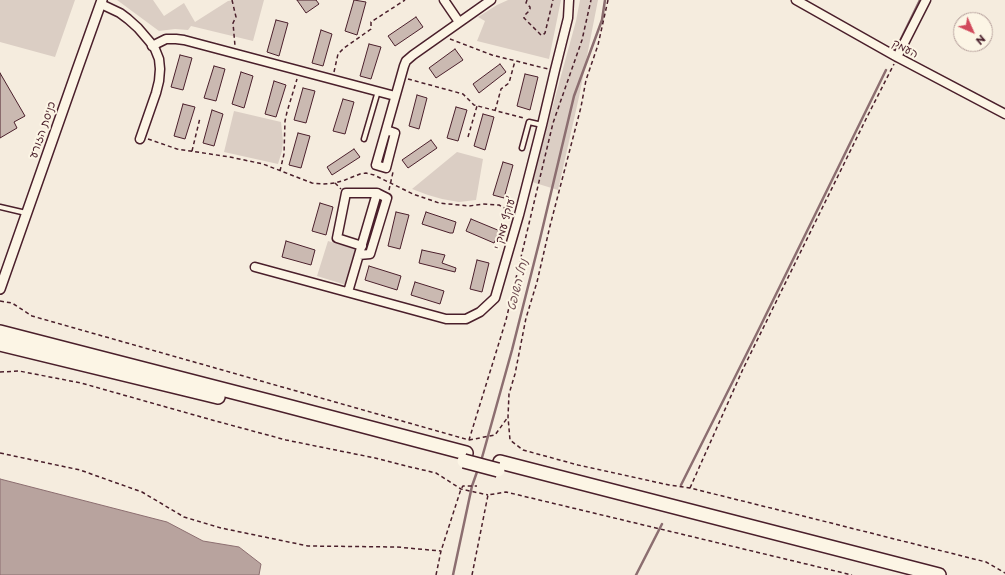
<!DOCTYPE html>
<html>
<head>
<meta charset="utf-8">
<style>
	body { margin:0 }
	#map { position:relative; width:1005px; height:575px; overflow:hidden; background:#f5ecde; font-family:"Playpen Sans",sans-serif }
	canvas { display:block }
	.north { position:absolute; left:953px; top:12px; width:40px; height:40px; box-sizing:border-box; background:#fcf5e5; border:1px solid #b59f9b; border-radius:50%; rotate:135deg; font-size:11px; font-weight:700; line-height:16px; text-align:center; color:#4a1f2b }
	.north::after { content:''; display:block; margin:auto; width:14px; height:18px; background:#d1495b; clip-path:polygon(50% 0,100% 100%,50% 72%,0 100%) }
</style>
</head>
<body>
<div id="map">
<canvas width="1005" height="575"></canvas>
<div class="north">N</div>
</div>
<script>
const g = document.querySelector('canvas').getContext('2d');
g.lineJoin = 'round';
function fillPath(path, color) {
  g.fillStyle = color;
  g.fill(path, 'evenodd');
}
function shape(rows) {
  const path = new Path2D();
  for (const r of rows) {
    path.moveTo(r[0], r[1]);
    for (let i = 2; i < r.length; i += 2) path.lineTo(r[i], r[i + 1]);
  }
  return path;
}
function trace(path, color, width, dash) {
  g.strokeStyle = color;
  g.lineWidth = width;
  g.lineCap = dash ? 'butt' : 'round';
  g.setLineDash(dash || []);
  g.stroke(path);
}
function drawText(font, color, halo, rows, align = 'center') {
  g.font = font + ' "Playpen Sans","Playpen Sans Hebrew",sans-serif';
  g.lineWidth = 4;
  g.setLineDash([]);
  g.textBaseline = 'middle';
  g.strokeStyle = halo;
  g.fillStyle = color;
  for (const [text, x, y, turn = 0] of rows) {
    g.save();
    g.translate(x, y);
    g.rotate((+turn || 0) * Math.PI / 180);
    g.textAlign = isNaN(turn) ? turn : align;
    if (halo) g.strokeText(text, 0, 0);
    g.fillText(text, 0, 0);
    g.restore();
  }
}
fillPath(shape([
	[0,0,75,0,55,57,0,42],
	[117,0,153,0,164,16,184,3,195,22,228,1,234,0,264,0,253,41,191,26,188,30,175,29,159,31],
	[508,0,561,0,549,59,477,41,485,21,478,17,497,5],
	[580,0,598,0,579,97,558,190,532,182,576,21],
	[234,111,281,122,283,141,282,151,278,164,224,152],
	[457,152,483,159,476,200,459,202,442,199,428,195,412,189],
	[328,241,357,250,346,285,317,276]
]), '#dbcec4');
const water = shape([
	[0,479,167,522,203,541,239,547,261,564,259,575,0,575,0,479]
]);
fillPath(water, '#b8a39e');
trace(water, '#8c6e70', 1);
trace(shape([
	[900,41,920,0],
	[481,461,485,447,512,350,540,239,574,96,602,20,605,0],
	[681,485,758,331,886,70],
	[453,575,472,486,478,469],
	[636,575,662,524]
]), '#8c6e70', 2.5);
const building = shape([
	[297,0,316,0,319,4,306,13,297,0],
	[354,0,366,2,357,35,345,31,354,0],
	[416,17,423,27,395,46,388,36,416,17],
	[276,20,288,23,279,56,267,52,276,20],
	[321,30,332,34,323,66,312,63,321,30],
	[369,44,381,47,371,79,360,76,369,44],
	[455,49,463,60,436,78,429,68,455,49],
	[180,55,192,58,183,90,171,87,180,55],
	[500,64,506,72,479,93,473,84,500,64],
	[214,66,225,69,216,101,204,98,214,66],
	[241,72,253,76,244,108,232,104,241,72],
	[0,73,25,116,14,122,17,128,0,138,0,73],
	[525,74,538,77,530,110,517,106,525,74],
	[274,81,286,85,276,117,265,114,274,81],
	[303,88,315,91,306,123,294,120,303,88],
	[417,95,427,98,419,129,409,126,417,95],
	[343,99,354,102,345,134,333,131,343,99],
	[183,104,195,107,185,139,174,136,183,104],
	[456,107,467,110,458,141,447,138,456,107],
	[212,110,223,114,214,146,203,143,212,110],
	[483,114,494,117,485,150,474,146,483,114],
	[298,133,310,136,301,168,289,165,298,133],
	[431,140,437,148,408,168,402,160,431,140],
	[354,149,360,157,332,175,327,167,354,149],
	[503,162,513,165,504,198,493,195,503,162],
	[320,203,333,207,326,235,312,231,320,203],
	[396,212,409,215,400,249,388,246,396,212],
	[426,212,456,222,453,233,450,233,422,224,426,212],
	[471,219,500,231,494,243,466,231,471,219],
	[286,241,315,250,311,265,282,257,286,241],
	[422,250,445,255,442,263,456,268,455,272,419,263,422,250],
	[477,260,489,263,482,292,470,289,477,260],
	[369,266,401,276,397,290,365,280,369,266],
	[415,282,444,291,440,304,411,295,415,282]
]);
fillPath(building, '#cab9b1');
trace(building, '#4a1f2b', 1);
const service = shape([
	[364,139,378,91],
	[522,148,529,122,542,125],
	[0,207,26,213]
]);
const minor = shape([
	[444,0,459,22],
	[796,0,897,57,1005,114],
	[101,4,120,13,128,19,138,28,150,42,155,49,159,59,160,69,159,81,156,93,140,139],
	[152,46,166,39,176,39,184,40,395,96],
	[897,57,926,0],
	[386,130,395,133,386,168,376,165,386,130,404,66,406,61,413,55,491,0],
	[362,246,337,238,346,193,377,193],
	[255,267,446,319,466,319,480,312,495,298,519,215,542,125,555,70,568,18,569,0],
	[348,292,377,193,387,198,370,254,359,255]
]);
const tertiary = shape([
	[0,289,77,70,102,0]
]);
const trunk = shape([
	[0,332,272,402,466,453],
	[0,344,218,397],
	[500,462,939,575]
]);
trace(service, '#4a1f2b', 7);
trace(minor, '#4a1f2b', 11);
trace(tertiary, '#4a1f2b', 12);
trace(trunk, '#4a1f2b', 16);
trace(shape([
	[232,0,236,17,233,23,235,46],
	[527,0,526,3,530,7,530,9,528,12,524,16,524,18,541,35,543,35,545,33,553,0],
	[608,0,598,45,586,80,581,107,550,226,537,282,526,318,515,374,509,394,508,417,510,440,523,450,578,465,669,485,690,488,815,519,986,562,1005,573],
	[450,39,492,55,548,69],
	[334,72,338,54,344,48,371,29,371,22,405,0],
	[408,79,463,94,474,105,524,118],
	[495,111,501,89,509,83,515,61],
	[468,137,477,106],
	[148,139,177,149,230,157,263,164,312,183,323,184,335,183,345,180,360,174,366,173,374,175,413,194,439,203,469,206,483,204,499,205,512,212],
	[192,151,200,118],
	[280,171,284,154,285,121,287,112,297,79],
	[335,183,341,189],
	[389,190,393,172],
	[0,301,12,303,32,316,469,440,506,320,553,123,582,40,591,0],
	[0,372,19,371,81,383,212,420,286,440,375,458,406,466,436,473,461,489,488,495],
	[469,440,495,435,508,417],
	[0,453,80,470,142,492,184,517,221,528,308,546,397,547,441,551],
	[690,488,743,369,867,117,894,64],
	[436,575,441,551,461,489,463,486,477,486],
	[472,575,488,495,506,492,852,575]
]), '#4a1f2b', 1.5, [4, 3]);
trace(service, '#fcf5e5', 4);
trace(minor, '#fcf5e5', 8);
trace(tertiary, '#fcf5e5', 9);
trace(trunk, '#fcf5e5', 13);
const trunkBridge = shape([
	[464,461,498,470]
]);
trace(trunkBridge, '#4a1f2b', 16, []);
trace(trunkBridge, '#fcf5e5', 13);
drawText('11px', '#4a1f2b', '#fcf5e5', [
	["העמק",905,49,28],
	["כניסת הזורע",43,130,-71],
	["עוקף עמק י’",505,223,-74]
]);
drawText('italic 12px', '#704d53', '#fcf5e5', [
	["נחל השופט",518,285,-76]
]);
</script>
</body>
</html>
